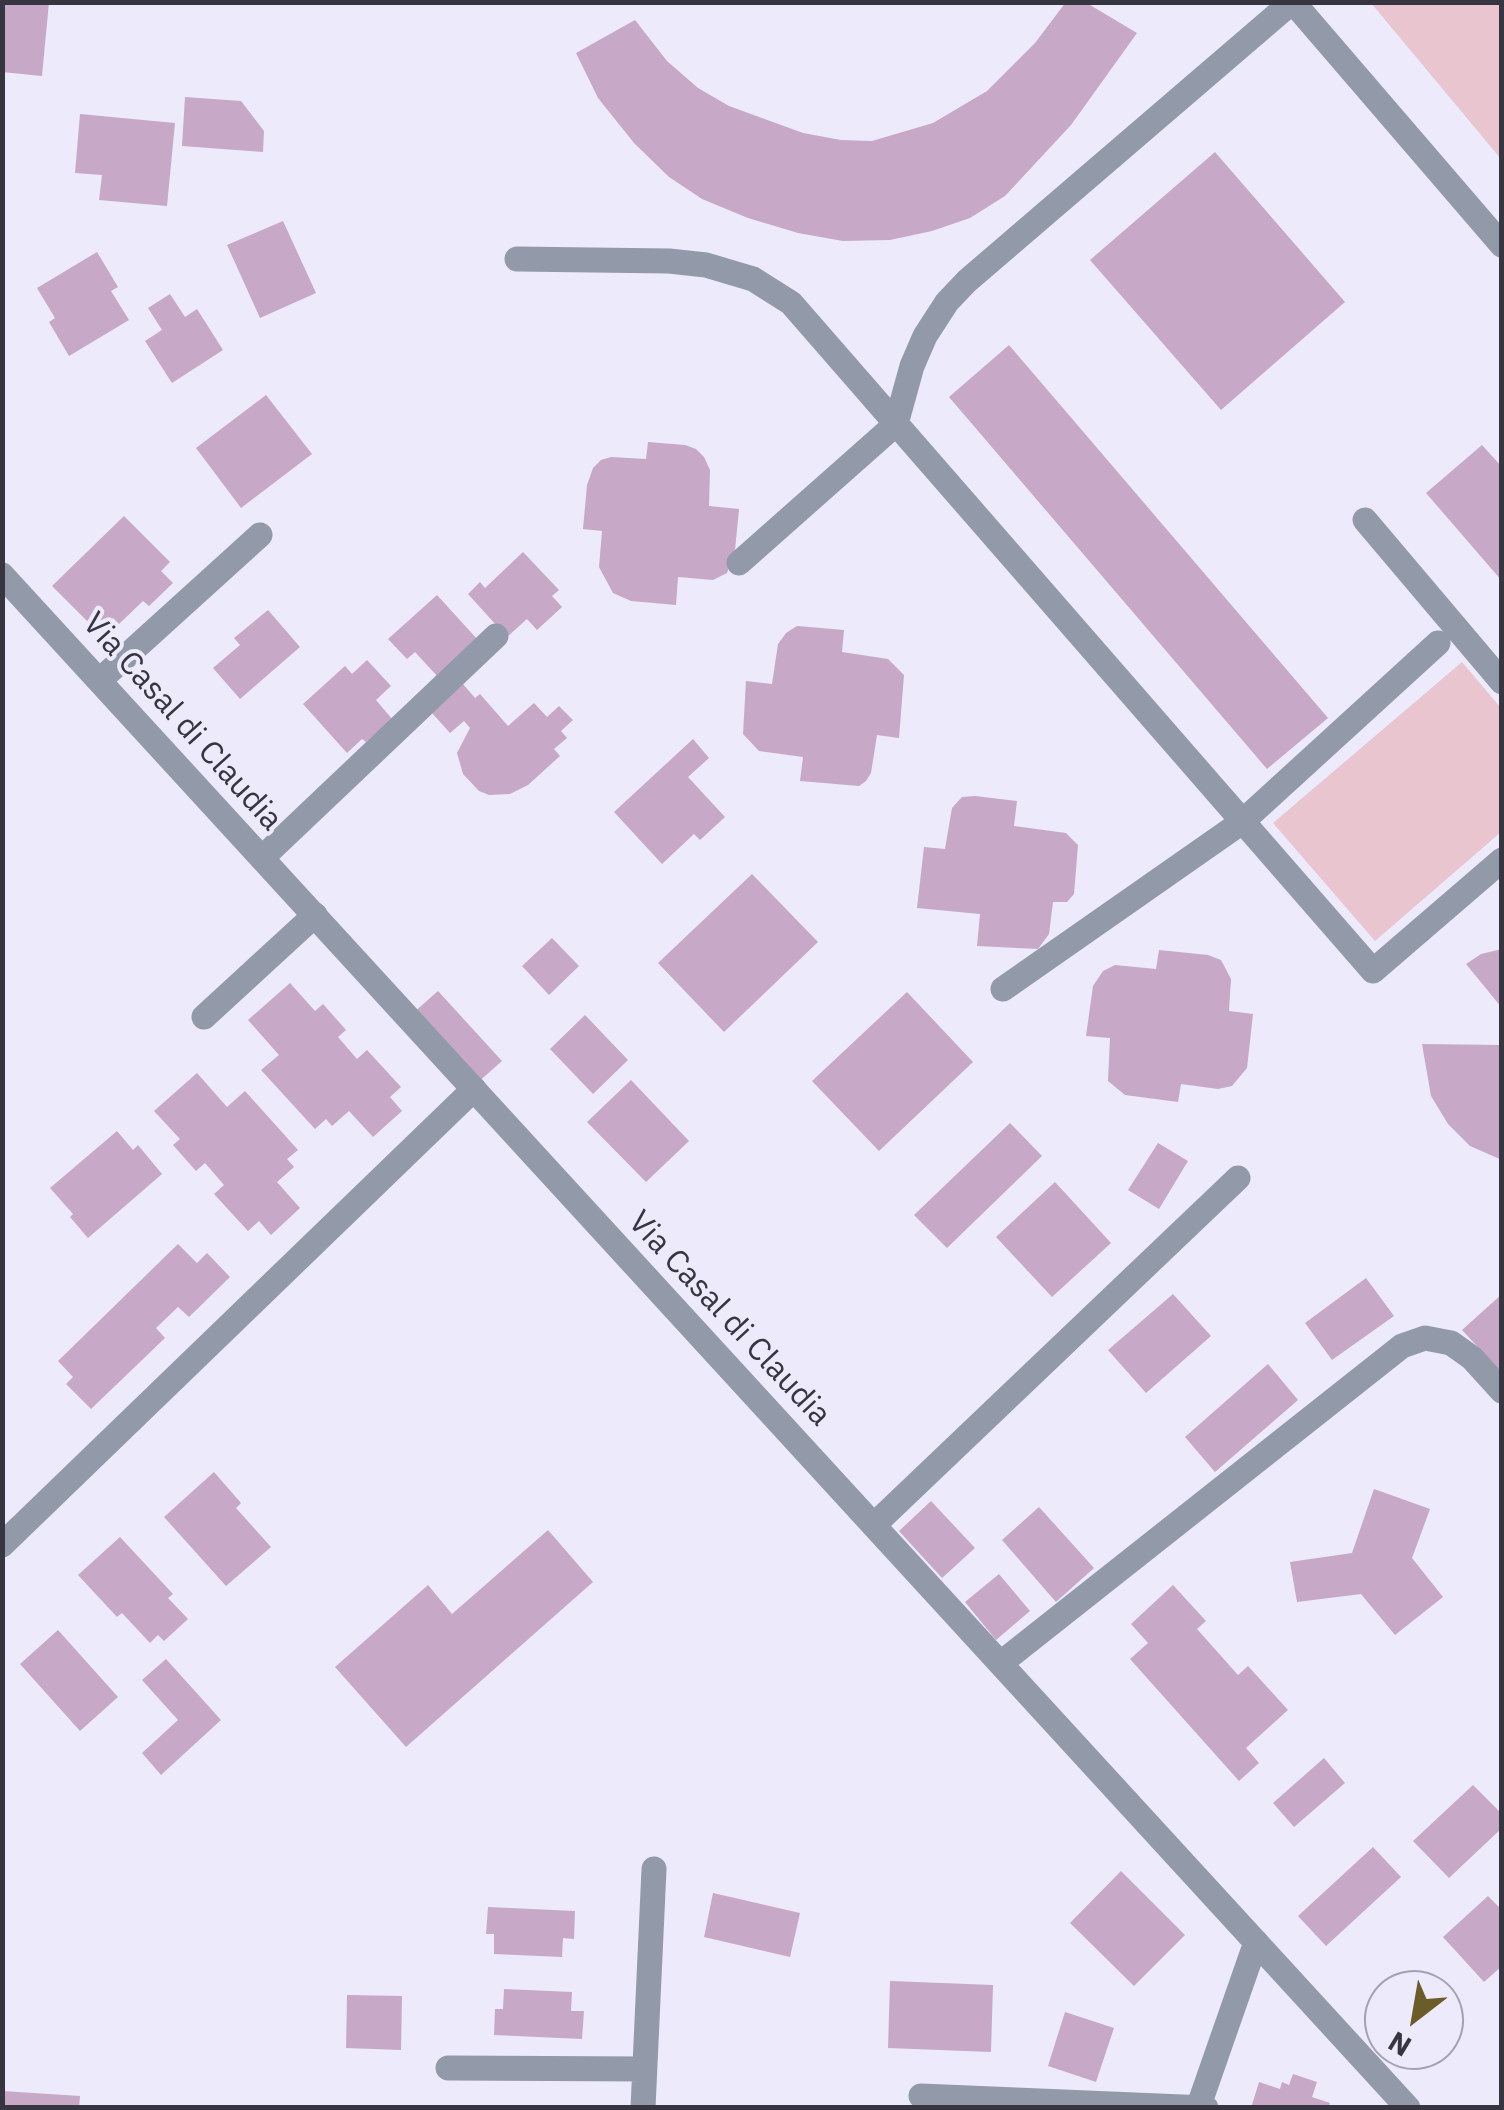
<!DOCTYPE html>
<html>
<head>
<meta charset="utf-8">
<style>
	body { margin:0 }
	#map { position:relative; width:1504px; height:2110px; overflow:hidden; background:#edeafb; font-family:"IBM Plex Sans",sans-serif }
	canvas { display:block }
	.frame { position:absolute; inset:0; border:5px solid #373540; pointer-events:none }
	.north { position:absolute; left:1364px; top:1970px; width:100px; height:100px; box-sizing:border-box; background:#edeafb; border:2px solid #a4a2b0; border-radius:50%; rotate:211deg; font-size:28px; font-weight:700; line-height:40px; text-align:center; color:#373540 }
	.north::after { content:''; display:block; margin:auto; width:35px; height:45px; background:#6b5c29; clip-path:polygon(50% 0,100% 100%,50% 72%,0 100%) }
</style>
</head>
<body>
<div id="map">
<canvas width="1504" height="2110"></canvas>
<div class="frame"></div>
<div class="north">N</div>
</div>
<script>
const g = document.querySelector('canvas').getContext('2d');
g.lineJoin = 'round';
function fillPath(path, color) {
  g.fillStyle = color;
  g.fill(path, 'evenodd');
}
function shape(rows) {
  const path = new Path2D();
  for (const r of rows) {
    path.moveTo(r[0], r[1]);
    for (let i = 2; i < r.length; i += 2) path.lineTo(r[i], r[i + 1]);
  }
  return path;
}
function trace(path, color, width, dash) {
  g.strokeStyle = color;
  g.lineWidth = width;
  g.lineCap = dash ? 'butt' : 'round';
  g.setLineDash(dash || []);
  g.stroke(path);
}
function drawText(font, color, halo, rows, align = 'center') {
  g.font = font + ' "IBM Plex Sans",sans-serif';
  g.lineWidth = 8;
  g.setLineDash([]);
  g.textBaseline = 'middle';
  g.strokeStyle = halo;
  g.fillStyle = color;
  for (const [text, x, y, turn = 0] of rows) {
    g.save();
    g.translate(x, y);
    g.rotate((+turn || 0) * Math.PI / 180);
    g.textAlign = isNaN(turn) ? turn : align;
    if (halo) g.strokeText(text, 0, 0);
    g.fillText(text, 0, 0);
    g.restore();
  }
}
fillPath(shape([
	[1371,3,1501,3,1501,159],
	[1462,662,1501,708,1501,832,1375,941,1273,823]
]), '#e8c5cf');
fillPath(shape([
	[2,2,49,2,42,76,2,72],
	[1066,2,1085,2,1137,33,1071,125,1005,196,970,218,932,231,890,240,843,241,798,233,748,218,702,199,669,177,634,143,598,98,576,53,635,20,667,61,698,88,729,106,803,133,841,140,872,141,933,123,987,91,1035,43],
	[185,97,241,101,264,131,263,152,182,146],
	[80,114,175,123,167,206,99,200,102,175,75,173],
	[1215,152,1345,302,1221,410,1090,260],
	[283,221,316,293,260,318,227,245],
	[97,252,118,287,111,291,129,320,69,356,49,322,55,318,37,288],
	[170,294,185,317,197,309,223,350,172,383,145,341,162,330,148,308],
	[1009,345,1328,718,1267,769,949,397],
	[266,395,312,454,241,508,196,448],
	[648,442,685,445,696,449,704,457,710,470,709,506,739,509,735,550,727,573,713,580,678,577,676,605,631,601,613,593,599,567,602,531,583,529,587,485,593,468,601,460,611,457,646,459],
	[1482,445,1502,467,1502,581,1426,493],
	[124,516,170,562,161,571,173,583,149,606,143,601,119,624,113,618,98,632,52,586],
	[523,552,559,590,552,596,562,607,537,630,527,619,507,637,468,594,480,582,485,588],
	[437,595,478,640,438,677,415,652,407,659,388,639],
	[268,610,300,647,240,699,213,668,240,645,234,638],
	[797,626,844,630,842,652,888,659,904,675,899,738,877,735,871,773,866,781,859,786,800,781,803,757,759,751,743,734,746,681,772,684,778,644,786,633],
	[367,660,391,686,376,700,392,719,366,742,362,739,347,753,303,704,345,666,352,674],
	[463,684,475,698,480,694,508,726,534,703,547,717,559,706,573,720,561,731,567,738,554,749,560,756,528,785,510,794,489,795,479,791,463,774,457,753,470,728,464,721,450,733,432,713],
	[693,739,709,758,688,777,725,817,700,840,694,834,662,864,614,812],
	[975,796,1017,801,1014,826,1066,833,1078,845,1074,894,1067,902,1053,902,1049,934,1038,949,977,946,980,914,917,908,924,847,945,849,952,808,962,797],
	[752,874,818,942,724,1032,658,963],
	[552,938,579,966,549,995,522,966],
	[1502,949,1502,1008,1466,964,1481,954],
	[1159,950,1208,955,1221,960,1231,979,1229,1011,1253,1014,1247,1068,1232,1086,1218,1089,1181,1084,1178,1102,1125,1095,1108,1081,1110,1038,1086,1036,1093,986,1103,971,1115,965,1156,969],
	[290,983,315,1011,323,1004,346,1030,338,1037,357,1059,367,1050,401,1087,390,1097,402,1111,373,1137,349,1111,332,1126,326,1119,315,1129,261,1070,279,1055,248,1020],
	[438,991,502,1061,476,1084,412,1014],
	[907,992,973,1062,879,1151,812,1081],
	[585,1015,628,1060,593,1094,550,1049],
	[1422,1044,1502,1045,1502,1160,1470,1146,1448,1124,1431,1096],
	[197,1073,227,1107,245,1091,298,1150,287,1159,294,1167,277,1182,300,1208,271,1235,259,1221,248,1231,214,1194,224,1185,205,1163,196,1171,173,1145,180,1139,154,1111],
	[631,1080,689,1141,646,1182,587,1122],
	[1010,1123,1042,1156,947,1248,914,1215],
	[117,1131,133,1150,138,1145,162,1174,88,1238,70,1217,73,1214,50,1188],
	[1158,1143,1188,1161,1159,1209,1128,1190],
	[1055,1182,1111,1243,1052,1297,996,1237],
	[178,1244,197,1263,207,1253,230,1277,189,1317,178,1307,156,1328,165,1338,91,1409,66,1384,73,1377,58,1361],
	[1366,1278,1394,1316,1332,1360,1305,1323],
	[1173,1294,1211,1336,1146,1393,1108,1350],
	[1502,1294,1502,1373,1462,1330],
	[1268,1364,1298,1400,1215,1472,1185,1437],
	[214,1472,241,1503,236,1508,271,1547,226,1586,164,1517],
	[1374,1489,1430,1509,1412,1558,1443,1597,1395,1635,1361,1594,1297,1602,1290,1562,1352,1553],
	[931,1501,975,1548,942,1578,899,1531],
	[1039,1507,1094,1568,1056,1602,1002,1540],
	[548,1530,593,1582,406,1747,335,1667,428,1585,452,1614],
	[120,1537,173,1594,168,1598,188,1619,164,1641,158,1635,150,1643,122,1613,117,1617,78,1575],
	[999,1574,1030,1611,996,1640,965,1602],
	[1173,1585,1206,1621,1197,1629,1238,1675,1248,1666,1288,1710,1246,1748,1259,1763,1239,1781,1130,1659,1148,1643,1131,1624],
	[58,1630,118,1697,80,1731,20,1664],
	[166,1659,221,1720,161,1775,142,1753,178,1720,142,1680],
	[1324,1758,1345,1783,1294,1827,1273,1803],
	[1473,1785,1502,1814,1502,1828,1449,1878,1413,1841],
	[1373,1847,1401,1877,1326,1946,1298,1916],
	[1121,1871,1185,1935,1134,1986,1070,1923],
	[713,1893,800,1913,790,1957,704,1937],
	[1488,1896,1502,1910,1502,1966,1484,1982,1443,1937],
	[488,1907,575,1911,574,1939,563,1938,562,1957,494,1954,494,1934,486,1934],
	[890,1981,993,1985,991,2052,888,2048],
	[504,1989,572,1992,571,2011,584,2011,582,2039,494,2035,495,2009,503,2009],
	[347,1995,402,1996,401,2050,346,2048],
	[1065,2012,1114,2028,1096,2082,1048,2066],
	[1293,2074,1317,2082,1312,2097,1330,2103,1328,2108,1251,2108,1259,2082,1280,2089,1282,2082,1289,2085],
	[2,2091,80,2096,79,2108,2,2108]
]), '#c7a8c7');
trace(shape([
	[1293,2,1502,245],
	[517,259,669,261,706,265,753,279,791,303,1373,971,1502,860],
	[1365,520,1502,682],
	[739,563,896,424,912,366,925,336,947,302,967,281,1292,2],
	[100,680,260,535],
	[262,858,496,636],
	[1003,989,1242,822,1438,643],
	[204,1017,315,915],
	[874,1525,1238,1178],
	[2,1545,474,1089],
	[1001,1663,1402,1346,1425,1338,1451,1343,1472,1358,1502,1391],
	[448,2068,644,2069],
	[921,2096,1206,2108],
	[643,2108,654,1869],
	[1198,2108,1256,1942]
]), '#929aaa', 25);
trace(shape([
	[2,575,1408,2108]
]), '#929aaa', 25);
drawText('32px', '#373540', '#edeafb', [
	["Via Casal di Claudia",182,722,48],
	["Via Casal di Claudia",729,1319,47]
]);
</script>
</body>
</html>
